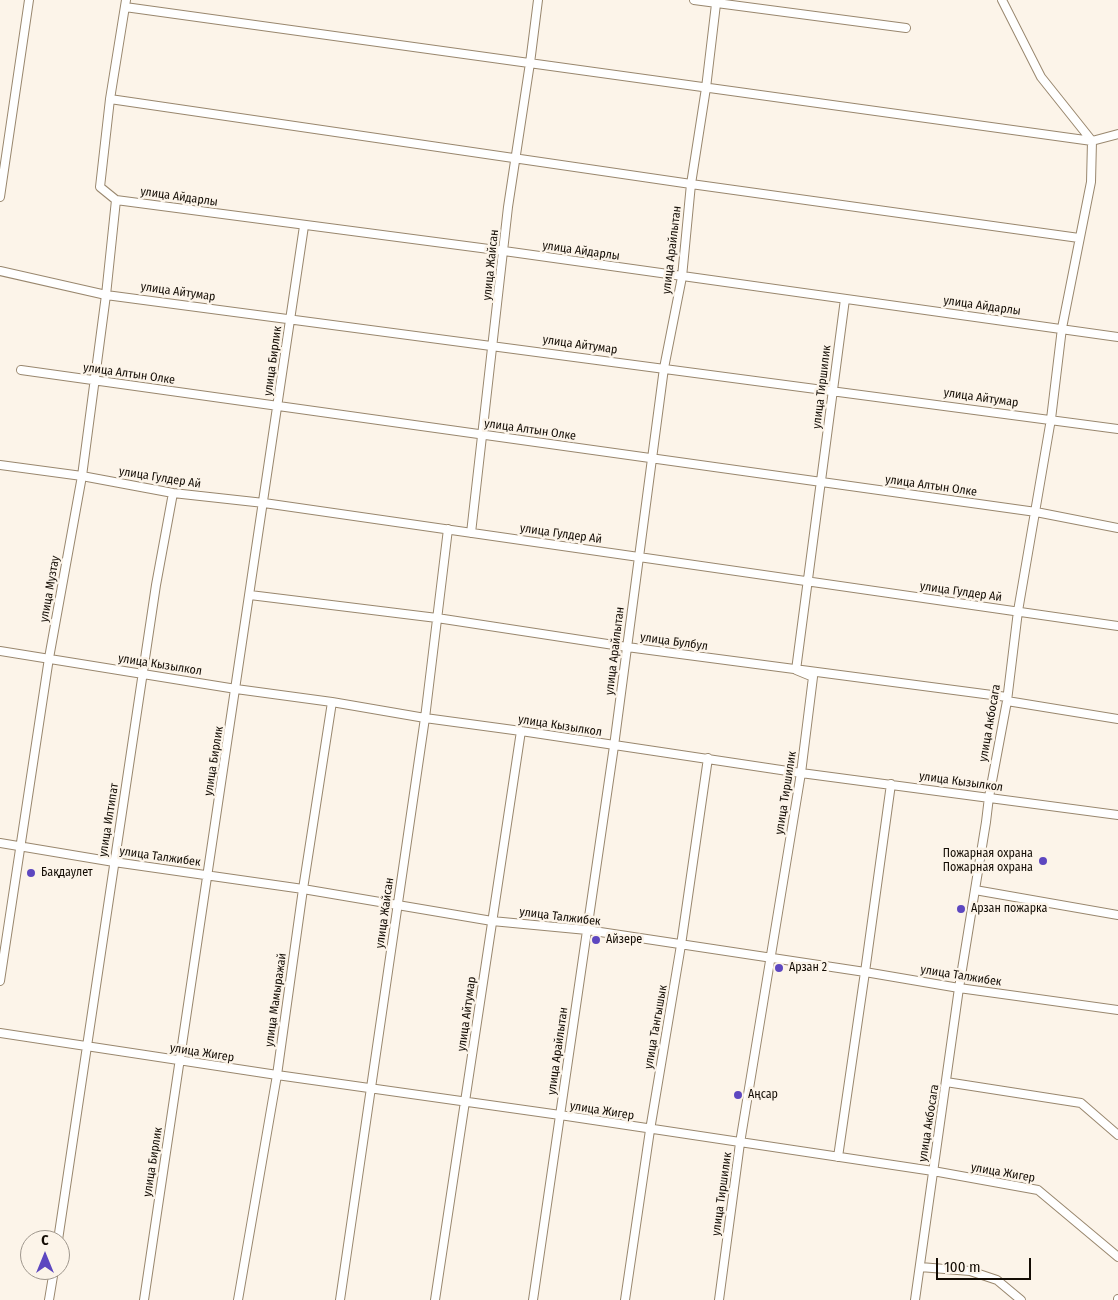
<!DOCTYPE html>
<html>
<head>
<meta charset="utf-8">
<style>
	body { margin:0 }
	#map { position:relative; width:1118px; height:1300px; overflow:hidden; background:#fcf4e9; font-family:"Fira Sans Condensed",sans-serif }
	canvas { display:block }
	.north { position:absolute; left:20px; top:1230px; width:50px; height:50px; box-sizing:border-box; background:#fcf4e9; border:1px solid #9f978d; border-radius:50%; rotate:0deg; font-size:14px; font-weight:700; line-height:20px; text-align:center; color:#130c04 }
	.north::after { content:''; display:block; margin:auto; width:18px; height:22px; background:#5d47c0; clip-path:polygon(50% 0,100% 100%,50% 72%,0 100%) }
	.scale { position:absolute; left:936px; top:1258px; width:95px; height:22px; box-sizing:border-box; border:2px solid #130c04; border-top:0; padding-left:6px; font-size:15px; line-height:18px; white-space:nowrap; color:#130c04; -webkit-text-stroke:4px #fcf4e9; paint-order:stroke }
</style>
</head>
<body>
<div id="map">
<canvas width="1118" height="1300"></canvas>
<div class="north">С</div>
<div class="scale">100 m</div>
</div>
<script>
const g = document.querySelector('canvas').getContext('2d');
g.lineJoin = 'round';
function shape(rows) {
  const path = new Path2D();
  for (const r of rows) {
    path.moveTo(r[0], r[1]);
    for (let i = 2; i < r.length; i += 2) path.lineTo(r[i], r[i + 1]);
  }
  return path;
}
function trace(path, color, width, dash) {
  g.strokeStyle = color;
  g.lineWidth = width;
  g.lineCap = dash ? 'butt' : 'round';
  g.setLineDash(dash || []);
  g.stroke(path);
}
function drawText(font, color, halo, rows, align = 'center') {
  g.font = font + ' "Fira Sans Condensed",sans-serif';
  g.lineWidth = 5;
  g.setLineDash([]);
  g.textBaseline = 'middle';
  g.strokeStyle = halo;
  g.fillStyle = color;
  for (const [text, x, y, turn = 0] of rows) {
    g.save();
    g.translate(x, y);
    g.rotate((+turn || 0) * Math.PI / 180);
    g.textAlign = isNaN(turn) ? turn : align;
    if (halo) g.strokeText(text, 0, 0);
    g.fillText(text, 0, 0);
    g.restore();
  }
}
const minor = shape([
	[126,0,110,99,100,187,116,200,504,251,1118,337],
	[694,0,906,28],
	[125,7,1092,141,1118,134],
	[110,99,691,184,1079,238],
	[0,197,29,0],
	[0,271,106,295,1118,429],
	[21,370,1036,512,1118,528],
	[0,465,82,476,173,493,264,503,1118,626],
	[471,533,508,207,530,63,538,0],
	[250,595,437,618,627,647,1007,697],
	[0,651,236,689,332,702,425,718,521,731,801,773,1118,815],
	[1007,701,1118,719],
	[0,843,114,862,303,889,492,921,587,930,865,972,959,988,1118,1010],
	[975,890,1118,915],
	[0,981,49,658,82,476,106,295,116,200],
	[0,1033,277,1075,560,1115,933,1171,1038,1190,1118,1257],
	[946,1082,1081,1103,1118,1135],
	[838,1157,865,972,891,784],
	[58,1240,156,585,173,493],
	[920,1267,970,1271,997,1280,1021,1300],
	[49,1300,54,1270],
	[144,1300,304,226],
	[238,1300,277,1075,303,889,332,702],
	[340,1300,425,718,448,529],
	[435,1300,521,731],
	[533,1300,614,746,664,368,682,277,691,184,706,88,716,4],
	[625,1300,650,1130,681,945,708,758],
	[719,1300,740,1143,801,773,813,677,796,670,845,299],
	[915,1300,959,988,986,822,989,797,1007,701,1018,611,1051,419,1062,328,1091,182,1092,141,1041,77,1002,0],
	[1118,1300,1118,1299]
]);
trace(minor, '#99876e', 10);
trace(minor, '#fff', 8);
for (const [x, y, r, color] of [
	[1043,861,5,"#5d47c0"],
	[31,873,5,"#5d47c0"],
	[961,909,5,"#5d47c0"],
	[596,940,5,"#5d47c0"],
	[779,968,5,"#5d47c0"],
	[738,1095,5,"#5d47c0"]
]) {
  const dot = new Path2D();
  dot.arc(x, y, r, 0, 2 * Math.PI);
  g.fillStyle = color;
  g.fill(dot);
  trace(dot, '#fcf4e9', 2);
}
drawText('12px', '#130c04', '#fcf4e9', [
	["улица Айдарлы",179,197,8],
	["улица Арайлытан",672,250,-83],
	["улица Айдарлы",581,251,8],
	["улица Жайсан",491,265,-84],
	["улица Айтумар",178,292,8],
	["улица Айдарлы",982,306,8],
	["улица Айтумар",580,345,8],
	["улица Бирлик",273,361,-82],
	["улица Алтын Олке",129,374,8],
	["улица Тиршилик",822,387,-83],
	["улица Айтумар",981,398,8],
	["улица Алтын Олке",530,430,8],
	["улица Гулдер Ай",160,478,9],
	["улица Алтын Олке",931,486,8],
	["улица Гулдер Ай",561,534,8],
	["улица Музтау",50,589,-80],
	["улица Гулдер Ай",961,592,8],
	["улица Булбул",674,642,8],
	["улица Арайлытан",615,651,-83],
	["улица Кызылкол",160,665,9],
	["улица Акбосага",990,723,-80],
	["улица Кызылкол",560,726,9],
	["улица Бирлик",214,761,-81],
	["улица Кызылкол",961,782,8],
	["улица Тиршилик",786,793,-81],
	["улица Илтипат",109,820,-81],
	["улица Талжибек",160,857,8],
	["улица Жайсан",385,913,-82],
	["улица Талжибек",560,917,7],
	["улица Талжибек",961,976,9],
	["улица Мамыражай",276,1000,-82],
	["улица Айтумар",467,1014,-82],
	["улица Тангышык",656,1027,-80],
	["улица Арайлытан",558,1051,-82],
	["улица Жигер",202,1053,9],
	["улица Жигер",602,1111,9],
	["улица Акбосага",929,1123,-81],
	["улица Бирлик",153,1162,-81],
	["улица Жигер",1003,1173,10],
	["улица Тиршилик",722,1194,-82]
]);
drawText('12px', '#130c04', '#fcf4e9', [
	["Пожарная охрана",1033,854,"right"],
	["Пожарная охрана",1033,868,"right"],
	["Бақдаулет",41,873],
	["Арзан пожарка",971,909],
	["Айзере",606,940],
	["Арзан 2",789,968],
	["Аңсар",748,1095]
], 'left');
</script>
</body>
</html>
